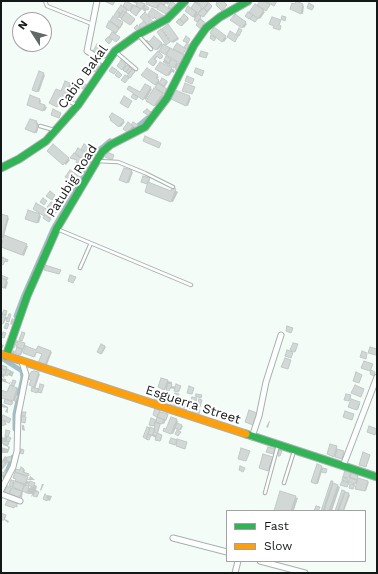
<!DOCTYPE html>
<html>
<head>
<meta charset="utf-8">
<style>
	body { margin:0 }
	#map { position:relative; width:378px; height:574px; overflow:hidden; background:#f4fcf8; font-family:"Work Sans",sans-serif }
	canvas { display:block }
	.frame { position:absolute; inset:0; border:2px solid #131916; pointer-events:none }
	.legend { position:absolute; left:226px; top:510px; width:140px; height:52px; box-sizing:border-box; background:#fff; border:1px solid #a1a3a2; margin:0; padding:5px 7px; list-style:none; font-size:12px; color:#131916 }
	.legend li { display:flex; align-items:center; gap:8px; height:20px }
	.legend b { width:20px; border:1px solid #a1a3a2 }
	.north { position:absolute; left:12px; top:12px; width:40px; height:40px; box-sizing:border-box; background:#fff; border:1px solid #a1a3a2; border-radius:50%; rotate:306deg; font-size:11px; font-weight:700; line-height:16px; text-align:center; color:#131916 }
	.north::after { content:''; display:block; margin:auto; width:14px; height:18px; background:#626865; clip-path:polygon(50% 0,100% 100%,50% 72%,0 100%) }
</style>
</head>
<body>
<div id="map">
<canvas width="378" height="574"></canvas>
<div class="frame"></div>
<ul class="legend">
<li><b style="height:5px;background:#30b455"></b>Fast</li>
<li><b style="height:5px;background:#ff9f0a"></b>Slow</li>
</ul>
<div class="north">N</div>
</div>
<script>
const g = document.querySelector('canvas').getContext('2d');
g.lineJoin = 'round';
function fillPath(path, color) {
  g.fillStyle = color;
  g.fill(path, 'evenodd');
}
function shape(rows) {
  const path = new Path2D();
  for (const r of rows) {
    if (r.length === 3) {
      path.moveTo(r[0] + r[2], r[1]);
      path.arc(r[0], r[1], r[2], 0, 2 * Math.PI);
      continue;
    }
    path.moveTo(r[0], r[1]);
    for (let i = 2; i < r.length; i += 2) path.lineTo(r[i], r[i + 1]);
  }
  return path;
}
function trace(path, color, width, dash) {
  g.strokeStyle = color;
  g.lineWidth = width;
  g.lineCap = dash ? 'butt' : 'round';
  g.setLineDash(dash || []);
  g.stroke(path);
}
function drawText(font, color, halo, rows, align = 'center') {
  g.font = font + ' "Work Sans",sans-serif';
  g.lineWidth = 4;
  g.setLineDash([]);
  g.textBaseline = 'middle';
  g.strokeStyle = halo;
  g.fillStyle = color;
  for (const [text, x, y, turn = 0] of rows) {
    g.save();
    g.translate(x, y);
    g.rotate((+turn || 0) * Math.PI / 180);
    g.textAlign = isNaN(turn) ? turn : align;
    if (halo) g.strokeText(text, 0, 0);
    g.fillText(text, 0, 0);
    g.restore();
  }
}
fillPath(shape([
	[130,1,138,1,137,4,141,2,149,8,145,12,142,9,137,15,129,9,126,12,124,11,123,12,135,20,131,25,116,15,117,12,121,15,123,13,118,10,127,2,134,6,137,4],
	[145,1,151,1,160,5,162,2,159,1,170,1,168,5,166,3,164,7,168,9,172,3,178,7,169,15,146,3],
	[197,1,208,1,208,4,212,7,204,17,198,12,197,14,207,25,199,22,186,11,191,9],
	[198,2,206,8,204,10],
	[297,2,304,6,303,14,291,9],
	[255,6,265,12,260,19,251,12],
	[235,15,247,24,244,28,232,20],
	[184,16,189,19,182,26,178,22],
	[113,17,123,24,115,35,120,38,118,41,110,36,114,31,107,26],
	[168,25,179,39,173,43,172,42],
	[214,29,227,38,224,42,211,33],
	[156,39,163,45,185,57,182,63,160,51,162,45,158,50,147,42,150,43],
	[158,53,163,57,161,59,158,56,155,60,157,62,154,66,150,62],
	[166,57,180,65,179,69,164,62],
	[91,61,100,66,97,72,94,70,93,73,87,69],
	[121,62,135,72,131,77,118,66],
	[160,63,175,70,174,73,172,72,169,76,157,69],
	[147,69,159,77,157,79,160,82,163,79,168,82,164,88,167,90,165,93,143,75],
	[39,73,45,75,39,92,33,89],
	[66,83,74,86,73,88,70,87,65,101,62,100,58,107,51,103,61,93],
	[146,85,152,89,146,100,128,89,140,94],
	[155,89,164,95,156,106,147,101],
	[176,91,191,98,188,106,172,99],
	[40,100,41,101,40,104,47,107,45,111,30,105],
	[112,114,125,122,121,127,111,120],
	[37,122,39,126,37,133,27,130],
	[85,145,97,152,90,165,84,159,80,164,77,162,78,160,72,158,79,149,88,156,90,154,82,150],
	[55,147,70,160,66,165,49,151],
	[125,169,133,172,129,183,122,181],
	[70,171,81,179,77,184,66,176],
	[144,177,150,179,149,183,172,192,173,189,178,192,173,202,148,193,149,184,143,181],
	[36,205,49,212,54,215,52,218,46,214,46,216,34,209],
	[1,215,9,218,4,236,28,246,24,256,1,246,4,238,1,237],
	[39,215,41,216,39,223,27,219],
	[1,279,8,282,6,289,1,287],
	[3,315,8,318,9,315,11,315,9,321,6,319,4,323,1,322],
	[12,318,14,319,12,325,10,324],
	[19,342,26,345,21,355,15,352,14,356,11,355,13,350,16,352],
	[1,344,4,345,2,349,1,349],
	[101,345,106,347,102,354,98,352],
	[37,351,52,352,46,367,40,365,43,354,37,352,35,357,26,353],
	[1,367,14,372,12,377,13,377,5,374,4,378,1,376],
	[38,373,40,374,35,389,39,390,43,386,42,393,32,391],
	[1,378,6,379,6,381,9,383,11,381,10,384,1,381],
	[167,381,172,382,171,386,181,387,179,392,176,389,166,388,165,390,159,386],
	[10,386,19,388,17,401,9,401,13,403,12,405,5,402,6,399,1,397,1,393,8,394],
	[175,394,179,395,178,400,185,400,184,409,187,409,186,412,172,406],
	[347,395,351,397,350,400,360,404,358,410,349,407,351,401,345,399],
	[192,398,197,400,195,408,190,408],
	[1,403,8,407,8,413,5,412,7,408,1,407],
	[156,410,168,416,164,424,161,423,158,433,154,432,154,434,162,436,161,441,147,433,150,436,149,439,144,437,147,428,154,429,155,426,150,424,152,420,157,421,159,417,154,415],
	[171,418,178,421,177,424,183,426,181,430,176,428,173,434,166,432],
	[269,421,270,421,268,428,266,427],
	[1,422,7,424,6,425,1,425],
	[22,425,24,425,25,431,22,430],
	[7,431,10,432,8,438,12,440,10,439,8,446,10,447,8,453,1,453,1,447,8,449,8,447,3,445,3,442,1,442,1,436,4,438],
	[331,445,337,448,337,450,344,452,342,459,328,454],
	[5,456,7,457,8,461,9,458,11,459,1,471,1,462],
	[272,458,274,459,270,471,261,468],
	[321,467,327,470,322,471,318,484,314,483],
	[21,469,25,470,24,473,29,475,35,480,26,480,37,486,36,490,38,491,37,497,33,495,31,497,32,494,28,494,23,491,22,498,5,492,7,488,12,490,13,486,10,485,12,480,14,480,14,482,21,484,15,480,29,479,30,476,16,472,20,472],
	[27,484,31,486,30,488,26,486],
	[346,472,358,476,358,479,369,482,366,491,358,489,358,484,350,481,351,478,344,476],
	[331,482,340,487,332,511,322,511],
	[42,484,44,484,41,491,40,490],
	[343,491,350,495,344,511,340,509,339,511,336,511],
	[47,495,52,496,50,501,44,499],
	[295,497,298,498,294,510,296,511,275,511],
	[1,514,6,516,5,519,9,521,8,523,3,519,1,521]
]), '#0003');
trace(shape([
	[133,130,149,117],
	[16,316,24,295,53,229,98,151,110,141],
	[3,359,22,371,23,377,15,414,15,429],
	[5,477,13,457]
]), '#a2beca', 5);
const building = shape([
	[104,1,115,1,113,5,104,1],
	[126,1,133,5,129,11,123,6,126,1],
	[139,1,145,4,141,9,136,5,139,1],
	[147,1,159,3,156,8,146,4,147,1],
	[157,1,166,1,164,5,157,1],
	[171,1,178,6,173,10,168,7,171,1],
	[196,1,209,1,204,8,196,1],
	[217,1,223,1,227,5,222,11,216,5,217,1],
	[260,1,264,1,270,5,266,11,257,5,260,1],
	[265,1,277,1,274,6,265,1],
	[296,1,303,4,301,14,290,9,292,3,295,4,296,1],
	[195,2,202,8,198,13,191,8,195,2],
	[160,3,171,10,168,15,157,9,160,3],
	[209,3,212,6,207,11,204,9,209,3],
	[309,3,314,6,312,10,307,8,309,3],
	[255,4,264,10,258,19,249,12,255,4],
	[121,5,127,10,125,13,123,11,121,14,117,11,121,5],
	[134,5,140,9,136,16,130,11,134,5],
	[145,5,149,8,148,10,144,8,145,5],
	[188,6,196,12,193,17,185,11,188,6],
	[152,8,164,16,160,23,154,17,153,19,149,16,148,14,152,8],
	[203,8,207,12,203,17,198,14,203,8],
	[117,11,120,13,118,18,114,15,117,11],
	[123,11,125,13,121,18,119,17,123,11],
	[126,12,135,19,130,25,121,19,126,12],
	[145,12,153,22,148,26,140,17,145,12],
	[248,12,253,15,249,19,245,16,248,12],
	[184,14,188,18,184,23,180,19,184,14],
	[198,14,201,17,197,22,194,20,198,14],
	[235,14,246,22,242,28,230,20,235,14],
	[253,15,258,18,255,22,250,19,253,15],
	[113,16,123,22,120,28,110,21,113,16],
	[282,16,286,17,285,21,281,19,282,16],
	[272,17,281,20,279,25,281,26,280,30,273,28,274,26,269,24,272,17],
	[179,19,184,23,181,26,176,22,179,19],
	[200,19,207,24,202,30,196,25,200,19],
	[109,21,119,28,116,33,106,27,109,21],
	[144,21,148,27,142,31,139,25,144,21],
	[168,24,178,38,171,42,162,29,168,24],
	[137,25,142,30,139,33,134,28,137,25],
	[214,27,226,36,222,42,210,33,214,27],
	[239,28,242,30,239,36,236,34,239,28],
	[161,29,170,42,166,45,157,32,161,29],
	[230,31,238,36,235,42,227,37,230,31],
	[112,32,120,37,116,42,109,37,112,32],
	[211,35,216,38,214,41,210,38,211,35],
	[154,36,162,43,156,50,145,42,147,40,149,42,154,36],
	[186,36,190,39,188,43,183,41,186,36],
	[108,37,112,40,109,44,105,40,108,37],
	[177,43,186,49,183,54,173,49,177,43],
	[187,43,191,46,188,50,184,47,187,43],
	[97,44,105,48,100,58,92,53,97,44],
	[163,44,170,48,166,55,159,51,163,44],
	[170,48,184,55,180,63,166,55,170,48],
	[158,51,163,56,160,59,157,56,154,59,157,61,153,66,148,62,158,51],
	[201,51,208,53,206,58,199,56,201,51],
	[166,56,171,59,169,63,164,60,166,56],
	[171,59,177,62,174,68,163,62,164,61,169,64,171,59],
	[91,60,99,64,95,72,93,70,91,73,86,69,91,60],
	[121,60,126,64,122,70,117,66,121,60],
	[160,62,172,68,167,76,155,69,160,62],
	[178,63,181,64,178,70,175,69,178,63],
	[127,65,130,67,125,72,123,70,127,65],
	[112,67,117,70,114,74,109,71,112,67],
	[130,67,132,69,128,74,126,72,130,67],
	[147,68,158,75,156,78,159,80,155,85,141,75,147,68],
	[196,68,204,71,202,76,194,72,196,68],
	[132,69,135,71,130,78,127,76,132,69],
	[39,71,44,73,37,92,32,90,39,71],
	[118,71,122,75,119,78,115,75,118,71],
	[125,75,129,78,125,83,121,80,125,75],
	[187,76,194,79,192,84,185,81,187,76],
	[162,78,167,81,164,86,159,83,162,78],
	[65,81,70,83,63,101,60,100,57,107,49,103,56,89,61,91,65,81],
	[82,83,89,86,88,90,80,88,82,83],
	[158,83,167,89,164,94,155,87,158,83],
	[185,83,195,87,192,94,182,91,185,83],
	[71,84,74,85,73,89,69,87,71,84],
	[145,84,151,87,143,100,127,89,129,86,140,92,145,84],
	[154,88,163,93,154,106,146,101,154,88],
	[175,90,190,96,186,106,171,99,175,90],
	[133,94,138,97,136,100,131,97,133,94],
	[30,95,40,99,39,103,45,105,43,111,27,105,30,95],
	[124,96,132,101,128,108,120,103,124,96],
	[53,109,61,113,59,118,51,115,53,109],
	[147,109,151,112,149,116,143,112,147,109],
	[112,113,124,120,119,127,110,120,111,119,109,117,112,113],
	[30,119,37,121,36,124,38,124,35,133,25,129,30,119],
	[128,122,133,126,127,132,123,129,128,122],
	[133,122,138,125,136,128,131,125,133,122],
	[145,136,161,143,159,148,143,141,145,136],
	[53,144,69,158,63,165,47,151,53,144],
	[84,144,90,148,87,153,81,149,84,144],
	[78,148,88,155,84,160,75,153,78,148],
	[90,148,97,151,93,157,87,153,90,148],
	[107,152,114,155,112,160,105,157,107,152],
	[74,153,82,159,79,164,76,162,77,160,70,158,74,153],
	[88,155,94,158,89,165,84,162,88,155],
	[124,168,132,170,127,183,119,180,124,168],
	[70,170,80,177,75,184,65,177,70,170],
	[143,176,150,178,147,184,141,182,143,176],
	[148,182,171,191,172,188,176,189,171,202,145,192,148,182],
	[50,191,55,195,52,200,46,196,50,191],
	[43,198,47,201,44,205,40,202,43,198],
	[51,202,60,208,56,213,47,207,51,202],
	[36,203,48,210,44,216,33,209,36,203],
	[28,210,40,214,37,223,25,219,28,210],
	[49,210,54,214,50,218,46,215,49,210],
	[1,214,8,216,2,238,1,238,1,214],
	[45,215,51,219,49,222,43,218,45,215],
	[4,235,27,244,22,255,1,247,4,235],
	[2,257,8,260,7,262,5,261,3,265,1,264,2,257],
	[45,265,61,270,59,274,44,270,45,265],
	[1,275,8,278,7,280,1,278,1,275],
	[70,275,76,277,73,283,68,281,70,275],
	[1,278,7,281,4,288,1,287,1,278],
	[4,310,7,311,6,315,2,314,4,310],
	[2,314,6,315,3,324,1,323,2,314],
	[9,314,11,314,9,322,6,321,9,314],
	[6,323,9,324,7,329,4,328,6,323],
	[287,326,293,328,291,333,286,331,287,326],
	[3,332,6,333,4,338,1,337,3,332],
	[22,332,25,333,22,341,19,340,22,332],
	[15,340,17,341,14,348,12,347,15,340],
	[18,341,25,343,23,349,16,347,18,341],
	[293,343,298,344,295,352,290,350,293,343],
	[101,344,105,346,101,354,97,352,101,344],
	[26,346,36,350,38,346,51,351,44,367,37,365,42,354,36,352,34,357,23,353,26,346],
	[17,347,22,349,20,355,15,353,17,347],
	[370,347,377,349,376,355,368,353,370,347],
	[287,350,293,352,291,358,285,356,287,350],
	[362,351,367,353,366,359,360,357,362,351],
	[285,358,291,360,288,369,281,367,285,358],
	[364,361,373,364,370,371,361,368,364,361],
	[1,365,7,367,6,370,1,369,1,365],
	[2,369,6,371,5,375,1,374,2,369],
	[7,369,11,371,7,376,5,375,7,369],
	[371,370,375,372,374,376,370,374,371,370],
	[34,371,39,372,34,387,29,385,31,380,28,379,31,372,34,371],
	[356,372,362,375,359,383,353,381,356,372],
	[161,378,168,380,164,390,158,387,161,378],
	[13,380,16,381,14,386,11,385,13,380],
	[168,383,172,384,169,391,166,390,168,383],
	[40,384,44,385,41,393,38,392,40,384],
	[176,384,181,386,178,392,174,391,176,384],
	[10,385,17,388,13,401,1,398,1,390,7,392,10,385],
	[355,385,364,389,361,397,351,393,355,385],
	[189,386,194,388,192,394,187,393,189,386],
	[32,387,39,389,37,393,31,391,32,387],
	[160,391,164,393,163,396,158,394,160,391],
	[175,393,179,394,177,401,172,400,175,393],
	[156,394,163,396,161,401,154,399,156,394],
	[196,394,202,395,201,398,195,396,196,394],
	[346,394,351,395,349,401,344,400,346,394],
	[16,395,18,396,16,401,14,401,16,395],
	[164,396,168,397,167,401,163,399,164,396],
	[192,397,197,398,194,408,192,409,188,408,192,397],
	[181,398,185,399,186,402,183,412,175,410,178,400,180,400,181,398],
	[5,399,13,402,11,405,4,403,5,399],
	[199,399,202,400,200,407,197,406,199,399],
	[351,399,360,402,357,410,348,407,351,399],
	[172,400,176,401,175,407,170,406,172,400],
	[155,408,160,410,157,417,153,415,155,408],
	[197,409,200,410,198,418,191,415,193,410,196,411,197,409],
	[249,410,257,413,253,425,245,422,249,410],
	[345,411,354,414,352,420,343,417,345,411],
	[22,412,26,412,25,416,21,416,22,412],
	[160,412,168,414,166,420,157,417,160,412],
	[3,415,11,419,9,423,1,419,3,415],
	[22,416,26,417,25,423,21,422,22,416],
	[157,417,164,420,162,424,156,422,157,417],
	[171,417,177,419,171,434,163,431,164,428,166,429,171,417],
	[151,418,156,420,154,426,149,425,151,418],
	[3,423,2.5],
	[155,422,160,424,157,433,154,433,155,422],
	[177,423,182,425,180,430,175,428,177,423],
	[369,426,377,429,375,435,367,432,369,426],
	[147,427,150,428,146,439,143,437,147,427],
	[150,427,155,429,152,436,148,434,150,427],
	[6,430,10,431,8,437,5,436,6,430],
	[177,430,181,432,178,436,175,434,177,430],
	[157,433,162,435,160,441,155,440,157,433],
	[148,434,151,435,149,440,146,439,148,434],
	[7,436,11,438,9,442,6,441,7,436],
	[171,438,177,440,175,445,169,443,171,438],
	[177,439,187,442,185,449,176,446,177,439],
	[3,441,9,442,8,445,2,443,3,441],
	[330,444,337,446,334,457,327,454,330,444],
	[268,447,275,449,273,454,266,452,268,447],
	[241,448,250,451,246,461,238,459,241,448],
	[21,449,24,450,23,454,20,453,21,449],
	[337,449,344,451,342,459,335,457,337,449],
	[279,450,282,451,280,456,278,456,279,450],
	[363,452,370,455,366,467,359,465,363,452],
	[263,454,273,457,268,471,259,468,263,454],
	[9,459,2.5],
	[3,464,2.5],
	[317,464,322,466,316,484,311,482,317,464],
	[240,466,245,468,243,472,239,470,240,466],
	[21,467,24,469,23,472,29,474,28,476,15,472,16,469,20,470,21,467],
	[323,468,327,469,326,473,321,472,323,468],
	[5,470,6,471,5,475,1,476,1,471,4,473,5,470],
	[345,470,351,472,349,478,343,477,345,470],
	[15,472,28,477,25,484,15,481,16,479,13,478,15,472],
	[351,472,358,475,357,480,350,477,351,472],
	[343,477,348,479,348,482,342,480,343,477],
	[350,478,357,480,355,484,348,482,350,478],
	[358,478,368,481,365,491,355,489,358,478],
	[11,480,14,481,12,487,9,486,11,480],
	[15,481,24,485,22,491,12,487,15,481],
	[30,481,35,483,33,487,28,485,30,481],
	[331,481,333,481,323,511,321,511,331,481],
	[342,481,349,483,347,487,340,485,342,481],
	[333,483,338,485,329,511,324,511,333,483],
	[350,484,355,485,353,489,349,488,350,484],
	[25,485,29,486,27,493,22,491,25,485],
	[7,486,11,488,9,494,4,493,7,486],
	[12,488,22,491,19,498,9,494,12,488],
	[342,490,345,491,337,511,335,511,342,490],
	[35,491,39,492,37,497,33,496,35,491],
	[280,491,296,496,291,511,274,511,280,491],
	[345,492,349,493,343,511,339,509,345,492],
	[45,494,48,498,47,501,43,499,45,494],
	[8,499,17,502,17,507,15,506,14,508,5,505,8,499],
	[316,506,320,507,318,511,314,511,316,506],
	[1,513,6,515,4,520,1,520,1,513]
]);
fillPath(building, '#d1d8d6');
trace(building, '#c1c9c7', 1);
const lane = shape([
	[45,1,47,6,92,24],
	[138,35,151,49],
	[116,52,136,69],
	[65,100,77,105],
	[40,126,54,130],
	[97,161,118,162,145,173,173,187],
	[57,229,191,285],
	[80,268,91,243],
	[284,483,294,451],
	[265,493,278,445]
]);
const street = shape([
	[97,1,87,51,103,61,109,61],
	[252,437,259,416,266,382,281,335],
	[343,466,377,377],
	[1,490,13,467,17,451,18,415,26,375,22,362],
	[1,494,20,501],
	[173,538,227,552],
	[260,561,305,573],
	[235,573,238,561]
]);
const fast = shape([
	[1,168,19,159,46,141,78,105,115,51,137,35,167,19,185,1],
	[6,356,27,296,57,228,102,152,110,145,145,127,167,98,194,45,206,28,220,17,248,1],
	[246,434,377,477]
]);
const slow = shape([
	[1,354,246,434]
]);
trace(lane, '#a9b0ad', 4.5);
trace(street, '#a9b0ad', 7);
trace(fast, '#a9b0ad', 9);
trace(slow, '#a9b0ad', 9);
trace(lane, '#fdfffe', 2.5);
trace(street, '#fdfffe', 5);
trace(fast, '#30b455', 7);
trace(slow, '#ff9f0a', 7);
drawText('13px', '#131916', '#fff', [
	["Cabio Bakal",83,77,-54],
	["Patubig Road",72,181,-58],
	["Esguerra Street",193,405,18]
]);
</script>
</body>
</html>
